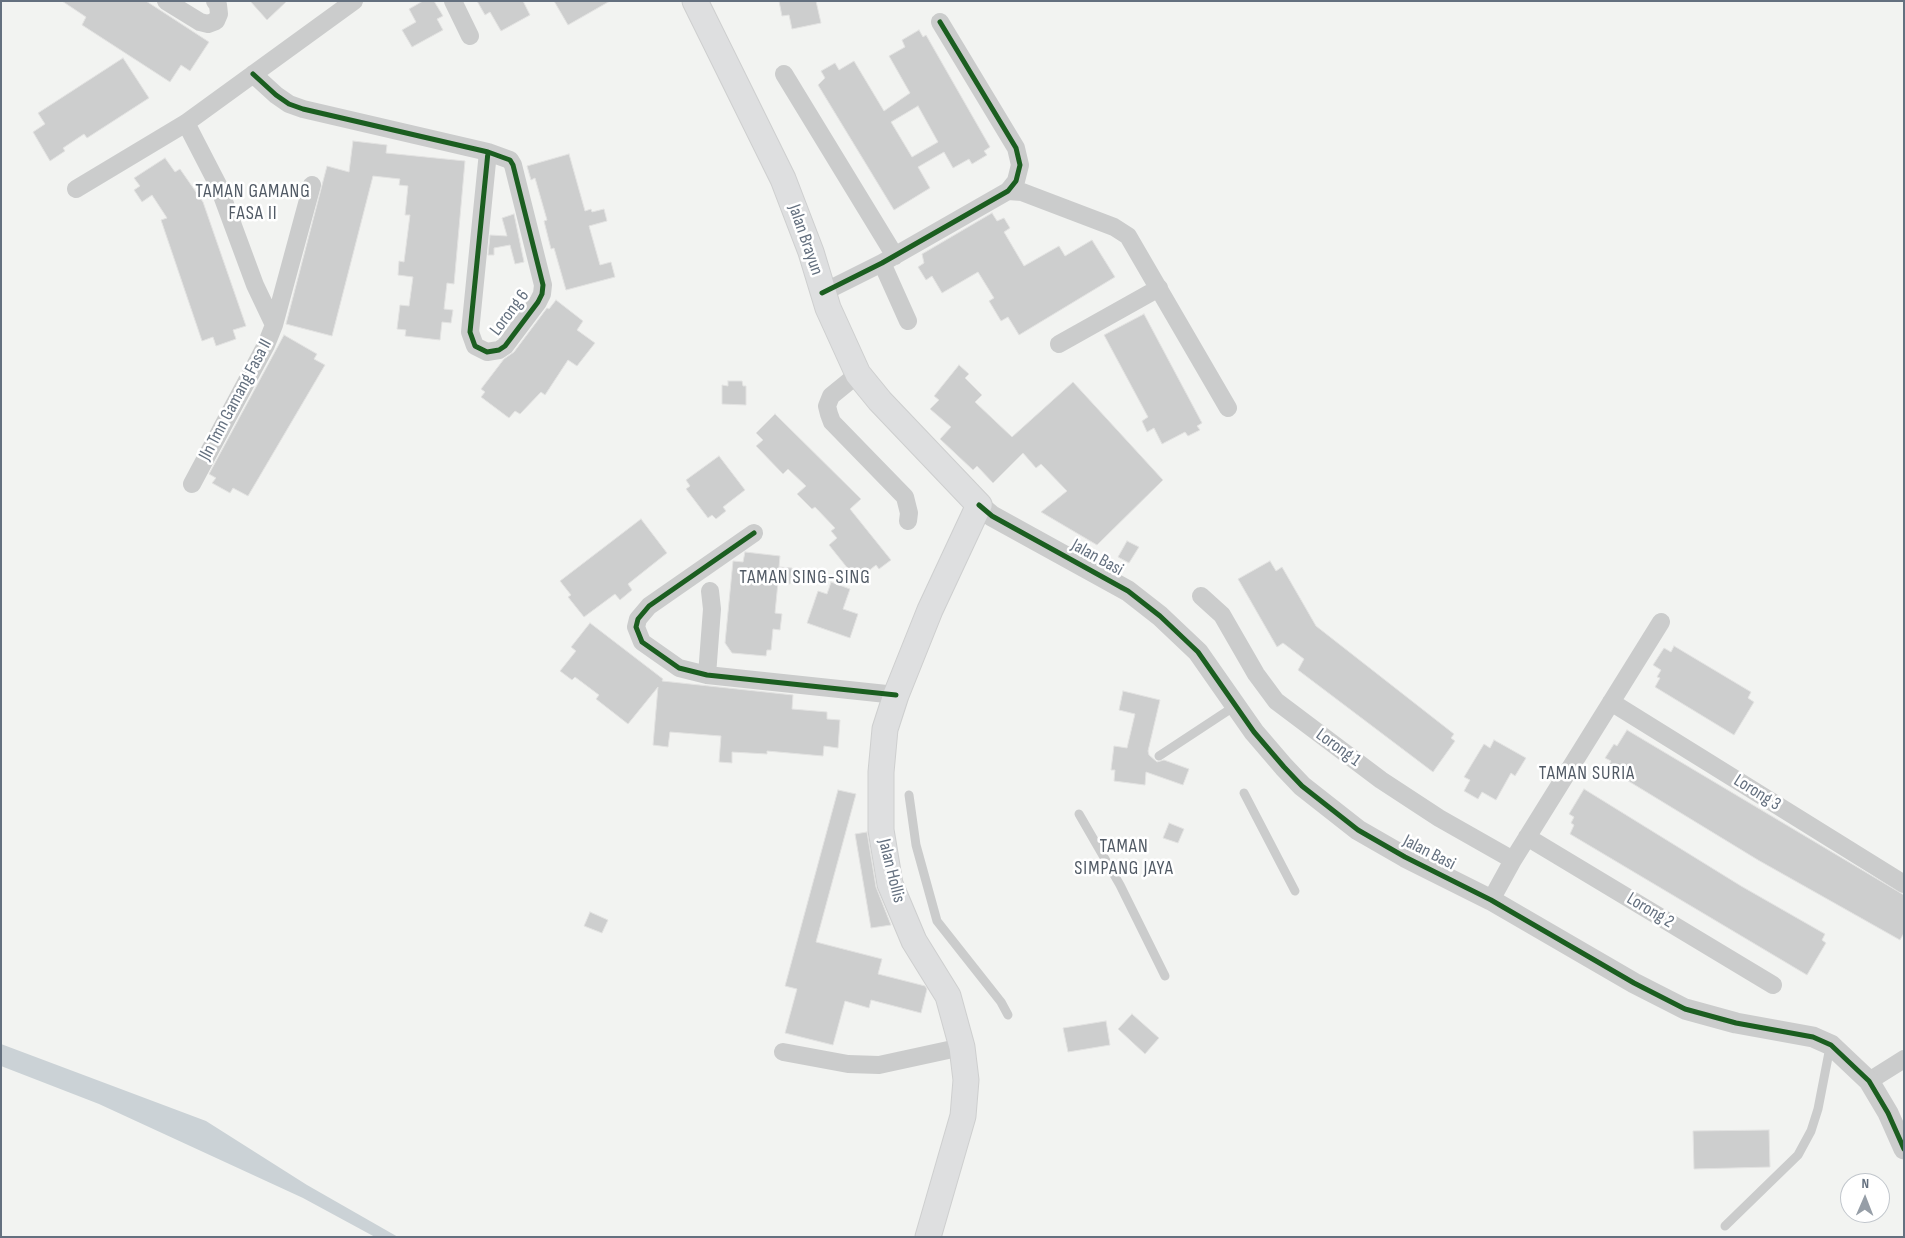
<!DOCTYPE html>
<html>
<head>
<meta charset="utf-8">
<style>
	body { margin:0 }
	#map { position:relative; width:1905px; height:1238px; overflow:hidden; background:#f2f3f1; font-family:"Sofia Sans Condensed",sans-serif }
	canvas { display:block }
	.frame { position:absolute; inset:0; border:2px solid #64707f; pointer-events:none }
	.north { position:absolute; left:1840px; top:1173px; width:50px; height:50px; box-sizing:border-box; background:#fff; border:1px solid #c1c6cc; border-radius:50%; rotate:1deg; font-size:14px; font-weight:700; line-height:20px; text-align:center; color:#64707f }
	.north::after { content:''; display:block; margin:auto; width:18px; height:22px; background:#969ea7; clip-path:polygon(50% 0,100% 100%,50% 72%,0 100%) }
</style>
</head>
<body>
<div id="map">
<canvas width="1905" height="1238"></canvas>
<div class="frame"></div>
<div class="north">N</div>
</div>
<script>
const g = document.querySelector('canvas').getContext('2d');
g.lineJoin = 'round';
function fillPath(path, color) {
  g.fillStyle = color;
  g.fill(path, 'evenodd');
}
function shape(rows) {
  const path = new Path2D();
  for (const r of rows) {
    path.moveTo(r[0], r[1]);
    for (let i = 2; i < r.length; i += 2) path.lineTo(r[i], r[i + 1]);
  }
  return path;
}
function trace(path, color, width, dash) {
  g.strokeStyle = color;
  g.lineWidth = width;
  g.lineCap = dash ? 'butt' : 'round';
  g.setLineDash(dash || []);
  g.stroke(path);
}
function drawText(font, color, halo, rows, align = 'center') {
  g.font = font + ' "Sofia Sans Condensed",sans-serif';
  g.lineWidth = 5;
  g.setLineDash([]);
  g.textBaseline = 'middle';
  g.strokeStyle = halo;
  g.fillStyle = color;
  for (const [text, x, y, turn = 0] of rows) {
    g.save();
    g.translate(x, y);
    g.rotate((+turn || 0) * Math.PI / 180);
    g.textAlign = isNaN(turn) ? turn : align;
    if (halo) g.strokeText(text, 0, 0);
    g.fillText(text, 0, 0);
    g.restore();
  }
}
fillPath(shape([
	[1,1044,206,1121,307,1185,398,1237,375,1237,303,1198,99,1104,1,1066]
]), '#cbd2d6');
const building = shape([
	[62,1,146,1,209,42,190,71,181,65,170,82,82,25,86,17,62,1],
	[250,1,287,1,267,20,250,1],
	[423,1,434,1,443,16,437,19,443,30,412,47,402,30,416,22,409,9,423,1],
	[477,1,523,1,530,15,501,31,490,12,485,15,477,1],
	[554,1,610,1,568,25,554,1],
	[779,1,816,1,821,23,792,29,789,15,782,16,779,1],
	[919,30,923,37,926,35,990,147,984,151,987,155,972,164,969,159,953,168,944,152,918,167,930,188,894,210,818,85,825,78,821,71,835,63,839,70,854,61,884,111,910,93,889,56,905,47,902,40,919,30],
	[918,106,938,142,912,157,891,122,918,106],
	[123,58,149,98,87,138,84,134,63,148,65,151,50,161,33,132,45,124,38,113,123,58],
	[353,141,387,145,386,153,465,161,454,284,447,283,444,309,453,310,451,323,442,322,440,340,405,336,406,330,397,329,400,305,409,306,413,277,398,275,399,261,404,262,410,215,405,215,408,186,399,185,400,179,373,176,332,336,286,324,327,166,349,172,353,141],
	[569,154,585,211,591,209,592,212,604,209,607,221,589,226,600,265,611,262,615,277,566,290,554,248,551,249,544,221,547,220,535,178,531,180,527,166,569,154],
	[165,158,175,172,180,169,203,202,246,326,233,330,236,339,216,346,213,337,202,341,161,220,167,218,152,195,142,202,134,190,140,186,134,178,165,158],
	[992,213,997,221,1004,218,1010,228,1004,232,1024,266,1059,246,1065,256,1092,240,1115,277,1019,335,1008,317,1001,321,989,301,994,298,978,272,942,293,932,276,926,280,918,267,924,263,922,254,992,213],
	[514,214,524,262,515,264,510,245,494,248,494,255,488,255,490,235,507,236,502,218,514,214],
	[556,300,583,321,577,330,595,343,577,366,568,360,545,395,541,392,520,414,515,411,509,418,481,397,485,392,481,389,504,359,514,352,547,308,549,309,556,300],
	[1144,314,1202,423,1197,426,1200,430,1188,436,1185,432,1162,444,1154,428,1147,432,1142,421,1148,417,1104,335,1144,314],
	[284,335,317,354,314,359,325,365,248,496,233,488,230,493,212,483,216,478,209,474,284,335],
	[959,365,969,374,965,378,982,395,975,402,1012,437,1073,382,1163,480,1097,545,1041,512,1067,491,1041,464,1036,468,1023,453,993,483,977,466,973,470,940,439,951,427,930,409,939,400,934,396,959,365],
	[728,381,742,381,743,386,746,386,746,405,722,404,722,385,728,386,728,381],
	[775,414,861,499,850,509,891,560,879,569,876,565,857,580,829,545,837,538,831,531,835,528,815,507,812,509,797,494,806,486,788,469,783,474,756,446,763,440,756,433,775,414],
	[719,456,745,490,723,507,726,511,716,519,712,515,708,518,686,489,690,486,686,480,719,456],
	[641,519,667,553,628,584,632,590,620,600,615,594,584,617,568,597,571,595,560,581,641,519],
	[1127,541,1139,547,1129,563,1118,557,1127,541],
	[745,552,780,556,779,567,792,568,790,584,778,582,775,613,782,614,780,630,773,629,771,650,767,650,766,656,732,653,725,643,733,561,743,562,745,552],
	[1270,561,1276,571,1282,567,1316,626,1454,734,1451,738,1455,741,1433,772,1298,670,1304,659,1283,643,1277,647,1238,579,1270,561],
	[831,582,850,589,843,609,858,614,850,638,807,623,818,591,827,594,831,582],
	[590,623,663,679,662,681,793,695,792,709,827,712,827,719,840,720,838,748,824,746,823,756,767,751,767,754,732,752,732,763,719,762,721,736,670,732,668,747,653,745,658,687,628,724,596,699,599,695,575,677,572,680,560,671,576,651,571,647,590,623],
	[1674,646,1751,692,1748,698,1754,702,1734,735,1655,687,1660,678,1657,677,1661,670,1653,665,1664,648,1671,652,1674,646],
	[1123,691,1160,700,1148,751,1149,755,1157,762,1164,760,1189,769,1183,785,1146,772,1145,785,1114,781,1115,770,1111,770,1114,746,1127,748,1135,714,1119,710,1123,691],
	[1627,730,1904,895,1904,933,1900,940,1758,860,1607,768,1611,761,1605,758,1614,744,1617,746,1627,730],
	[1494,740,1526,758,1515,776,1511,773,1496,800,1482,792,1478,799,1464,791,1470,780,1464,777,1484,744,1490,748,1494,740],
	[1584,789,1741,886,1825,934,1822,940,1826,943,1807,975,1570,834,1574,825,1571,823,1574,817,1569,814,1584,789],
	[838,790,856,794,816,942,882,959,878,974,925,986,927,989,921,1013,871,1000,869,1008,845,1001,833,1045,785,1033,797,989,785,986,838,790],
	[1169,823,1184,829,1178,843,1163,838,1169,823],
	[867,832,876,887,891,925,871,928,855,834,867,832],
	[590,912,608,920,602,933,584,926,590,912],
	[1132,1014,1159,1038,1145,1054,1118,1029,1132,1014],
	[1106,1021,1110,1045,1068,1052,1063,1028,1106,1021],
	[1769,1130,1770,1167,1694,1169,1693,1131,1769,1130]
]);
fillPath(building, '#cdcece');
trace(building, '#e2e2e1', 1);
const secondary = shape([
	[695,1,783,179,811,252,828,308,858,374,880,401,979,505,930,610,896,695,885,729,881,772,881,830,890,884,914,941,948,996,962,1047,966,1080,963,1116,928,1237]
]);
trace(secondary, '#cecfcf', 27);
trace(shape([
	[1159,756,1235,706],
	[1244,793,1295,891],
	[909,795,916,845,937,921,1001,1002,1008,1015],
	[1079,814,1120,885,1165,976],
	[1725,1226,1798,1155,1811,1131,1818,1109,1830,1047]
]), '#cbcccc', 9);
trace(shape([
	[166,1,200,22,208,24,216,21,219,14,218,5,215,1],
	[453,1,470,36],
	[253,74,276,95,289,104,303,109,488,152,510,160,513,165,543,285,542,294,538,302,505,346,499,350,487,352,475,346,470,332,488,152],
	[784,74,895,256],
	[186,123,218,185,255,285,274,325,266,345,192,484],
	[76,189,186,123,354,1],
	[1008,191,1022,192,1114,227,1128,236,1228,408],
	[882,263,908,321],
	[822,293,882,263,1008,191,1016,181,1020,165,1016,148,940,22],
	[274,325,312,185],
	[1059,344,1159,288],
	[858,374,831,396,827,406,829,414,832,422,905,497,909,513,908,521],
	[754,533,649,606,638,619,636,627,642,642,679,668,707,675,896,695],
	[1201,596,1222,615,1256,674,1276,701,1381,780,1439,818,1513,860],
	[707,675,712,609,710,591],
	[1611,702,1904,884],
	[1527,837,1773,985],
	[1491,900,1513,860,1661,622],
	[783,1052,848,1064,879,1065,962,1047],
	[1869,1081,1904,1059]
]), '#cbcccc', 18);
trace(shape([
	[979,505,992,516,1128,591,1160,616,1198,652,1254,732,1284,767,1302,786,1358,830,1405,857,1491,900,1634,983,1685,1009,1736,1023,1813,1037,1831,1045,1869,1081,1888,1113,1904,1149]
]), '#cbcccc', 21);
trace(secondary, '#dedfe0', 25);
trace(shape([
	[253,74,276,95,289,104,303,109,488,152,510,160,513,165,543,285,542,294,538,302,505,346,499,350,487,352,475,346,470,332,488,152],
	[822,293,882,263,1008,191,1016,181,1020,165,1016,148,940,22],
	[979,505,992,516,1128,591,1160,616,1198,652,1254,732,1284,767,1302,786,1358,830,1405,857,1491,900,1634,983,1685,1009,1736,1023,1813,1037,1831,1045,1869,1081,1888,1113,1904,1149],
	[754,533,649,606,638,619,636,627,642,642,679,668,707,675,896,695]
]), '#1b5e20', 5);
drawText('18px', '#64707f', '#fff', [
	["Jalan Brayun",805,240,71],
	["Lorong 6",510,313,-53],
	["Jln Tmn Gamang Fasa II",236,400,-62],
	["Jalan Basi",1097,558,29],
	["Lorong 1",1338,748,36],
	["Lorong 3",1757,793,32],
	["Jalan Basi",1429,853,27],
	["Jalan Hollis",891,871,76],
	["Lorong 2",1650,911,31]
]);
g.letterSpacing = '1px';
drawText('19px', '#515a65', '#fff', [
	["TAMAN GAMANG",253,192],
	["FASA II",253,214],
	["TAMAN SING-SING",805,578],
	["TAMAN SURIA",1587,774],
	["TAMAN",1124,847],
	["SIMPANG JAYA",1124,869]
]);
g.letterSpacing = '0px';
</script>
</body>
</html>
